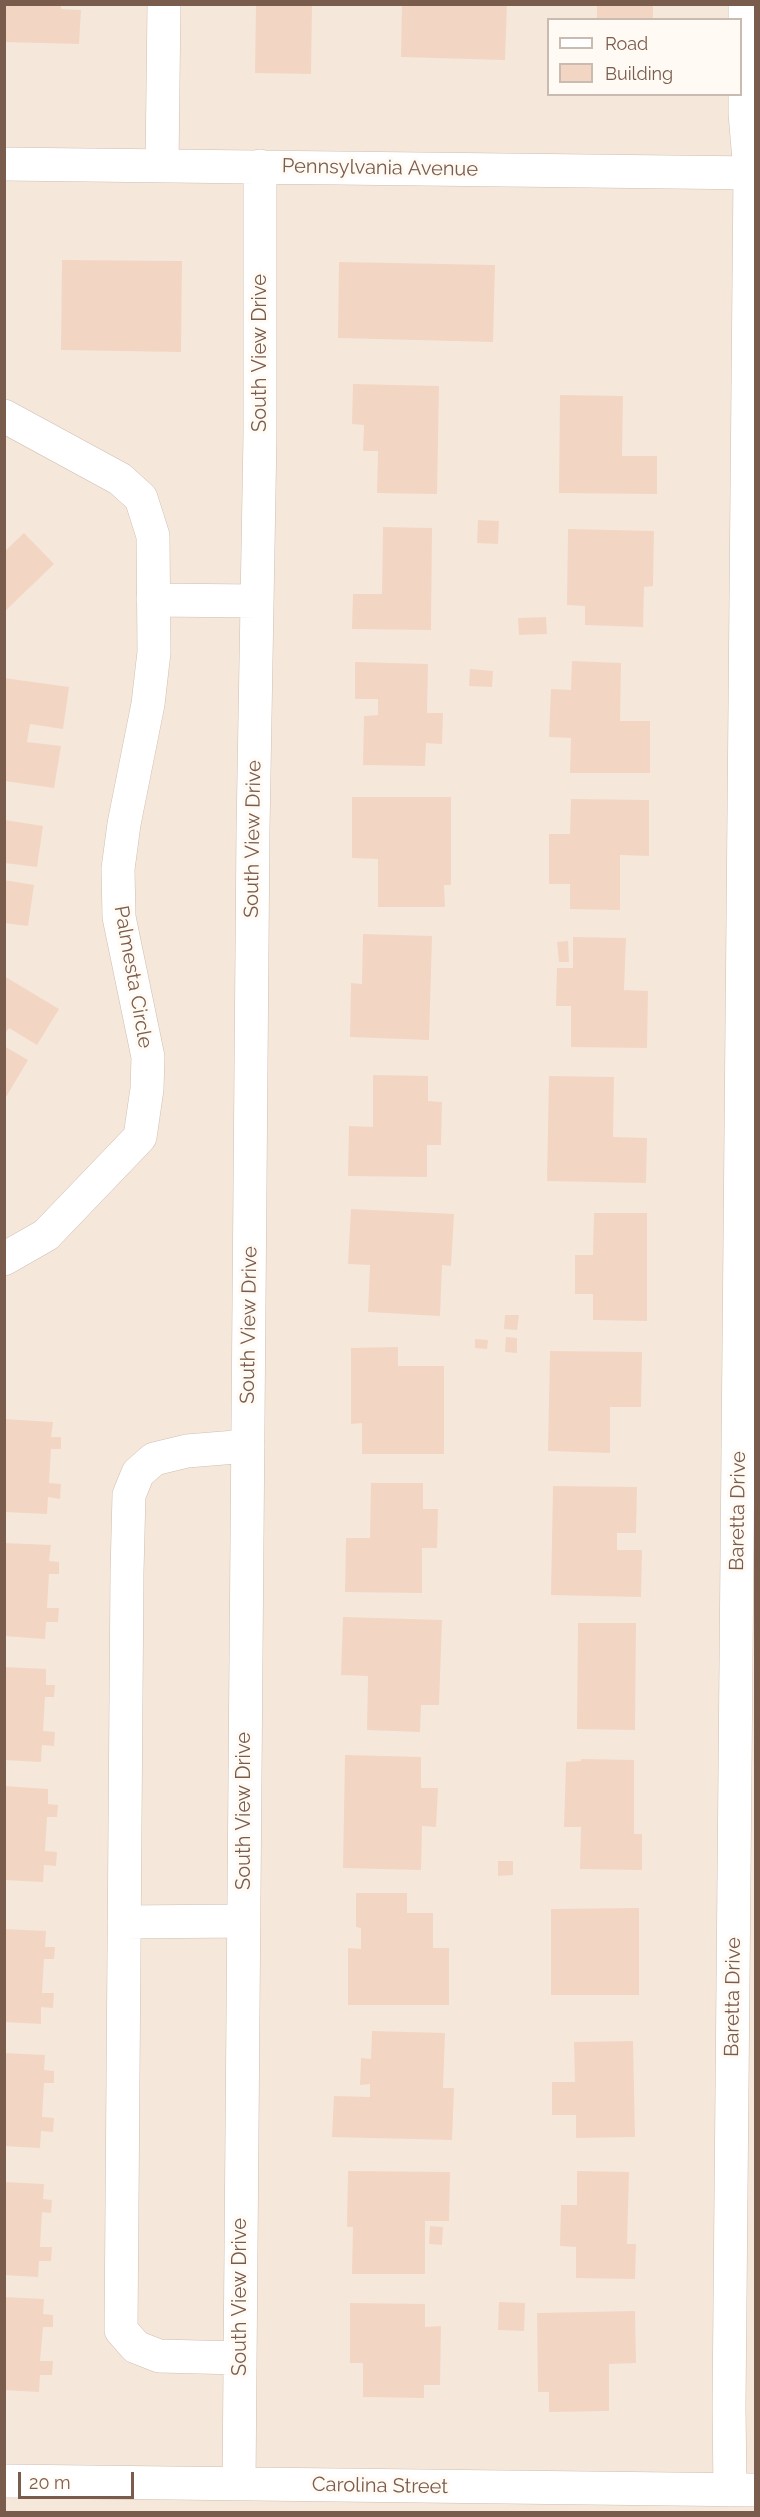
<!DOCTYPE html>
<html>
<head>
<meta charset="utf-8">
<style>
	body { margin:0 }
	#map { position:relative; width:760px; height:2517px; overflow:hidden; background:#fdf6ec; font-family:Raleway,sans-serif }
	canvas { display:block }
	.frame { position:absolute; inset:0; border:6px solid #7a5c4d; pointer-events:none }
	.legend { position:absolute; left:547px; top:18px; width:195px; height:78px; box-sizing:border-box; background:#fffaf3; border:2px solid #cabbb1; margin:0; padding:8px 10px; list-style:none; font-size:18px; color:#7a5c4d }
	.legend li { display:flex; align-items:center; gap:12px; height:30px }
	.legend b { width:30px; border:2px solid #cabbb1 }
	.scale { position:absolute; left:18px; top:2472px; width:116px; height:27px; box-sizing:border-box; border:3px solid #7a5c4d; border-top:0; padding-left:8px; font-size:18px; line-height:21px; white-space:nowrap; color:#7a5c4d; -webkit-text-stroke:4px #fffaf3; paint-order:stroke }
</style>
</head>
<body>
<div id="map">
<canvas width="760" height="2517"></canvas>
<div class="frame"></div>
<ul class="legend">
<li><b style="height:8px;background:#fff"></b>Road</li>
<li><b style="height:16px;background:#f3d5c3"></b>Building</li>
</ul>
<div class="scale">20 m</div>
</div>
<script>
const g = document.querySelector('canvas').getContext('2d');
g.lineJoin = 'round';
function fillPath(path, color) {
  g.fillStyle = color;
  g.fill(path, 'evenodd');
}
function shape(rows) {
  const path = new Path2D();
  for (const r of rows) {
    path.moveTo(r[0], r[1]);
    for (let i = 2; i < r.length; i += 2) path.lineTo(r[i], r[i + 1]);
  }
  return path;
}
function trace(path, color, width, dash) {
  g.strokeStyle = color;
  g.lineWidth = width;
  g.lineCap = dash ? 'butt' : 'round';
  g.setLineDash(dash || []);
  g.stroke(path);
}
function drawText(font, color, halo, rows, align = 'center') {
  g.font = font + ' Raleway,sans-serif';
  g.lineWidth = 6;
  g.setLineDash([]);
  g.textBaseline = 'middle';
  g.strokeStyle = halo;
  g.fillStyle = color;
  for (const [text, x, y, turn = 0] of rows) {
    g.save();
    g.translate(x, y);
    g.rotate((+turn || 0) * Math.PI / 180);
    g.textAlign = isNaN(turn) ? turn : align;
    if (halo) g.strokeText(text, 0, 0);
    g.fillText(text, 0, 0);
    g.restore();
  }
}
fillPath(shape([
	[5,5,755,5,755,2512,5,2512],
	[548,20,740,20,740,94,548,94]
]), '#f5e8da');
fillPath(shape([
	[4,4,61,4,61,9,81,10,79,44,4,42],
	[256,4,312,4,311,74,255,73],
	[402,4,507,4,505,60,401,57],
	[597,4,653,4,653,20,597,20],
	[62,260,182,261,181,352,61,350],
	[339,262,495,265,493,342,338,338],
	[353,384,439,386,437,494,377,493,378,451,363,451,364,425,352,424],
	[560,395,623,396,622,456,657,456,657,494,559,493],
	[478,520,499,521,498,544,477,543],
	[383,527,432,528,431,630,352,629,353,594,382,594],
	[568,529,654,531,653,586,644,587,643,627,585,625,585,606,567,605],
	[24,533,54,564,4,612,4,552],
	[546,617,547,634,519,635,518,618],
	[572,661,621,663,620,721,650,721,650,773,570,773,571,738,549,737,551,689,571,690],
	[355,662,428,664,427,713,443,713,442,744,426,743,425,766,363,765,364,716,378,715,378,699,355,699],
	[470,669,493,671,492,687,469,686],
	[4,678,69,687,63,729,30,724,27,742,61,746,54,788,4,781],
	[352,797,451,797,451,885,444,885,445,907,378,907,378,859,352,858],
	[571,799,649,800,649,856,620,855,620,910,570,909,570,884,549,884,549,834,570,834],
	[5,820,43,826,37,867,5,863],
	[4,880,34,885,28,926,4,923],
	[363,934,432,936,429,1040,350,1037,351,983,362,984],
	[573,937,626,938,624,990,648,991,647,1048,571,1047,571,1006,556,1006,557,968,573,968],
	[568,941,569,962,559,962,557,942],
	[4,976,59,1009,37,1045,9,1028,4,1035],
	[4,1046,28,1060,6,1097,4,1096],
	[373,1075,428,1076,428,1101,442,1102,441,1145,427,1145,427,1177,348,1176,349,1126,373,1127],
	[549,1076,614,1077,613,1137,647,1138,646,1183,547,1181],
	[351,1209,454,1214,451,1266,442,1265,440,1316,368,1312,370,1265,348,1264],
	[594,1213,647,1213,647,1321,593,1320,593,1294,575,1294,575,1255,593,1255],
	[505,1315,519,1315,517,1330,504,1329],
	[506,1337,517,1338,517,1353,505,1352],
	[475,1339,488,1340,487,1349,475,1348],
	[398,1347,398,1366,444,1366,444,1454,362,1454,362,1423,351,1424,351,1348],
	[550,1351,642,1352,641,1407,610,1407,610,1453,548,1451],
	[4,1419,53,1422,51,1437,61,1437,61,1449,51,1449,49,1483,61,1484,60,1499,48,1497,47,1514,4,1512],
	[371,1483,423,1483,423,1509,438,1509,437,1548,422,1548,422,1593,345,1592,346,1538,370,1538],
	[553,1486,637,1487,636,1533,617,1533,617,1550,642,1550,641,1597,551,1595],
	[4,1543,51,1545,49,1561,59,1562,59,1574,49,1574,47,1608,59,1608,58,1622,46,1622,45,1639,4,1636],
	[343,1617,442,1620,439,1705,421,1705,420,1732,367,1730,368,1676,341,1675],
	[578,1623,636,1623,635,1730,577,1729],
	[4,1667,46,1669,46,1685,55,1685,54,1697,45,1697,43,1731,55,1732,54,1746,42,1745,41,1762,4,1760],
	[345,1755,421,1757,421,1788,438,1788,436,1827,422,1826,421,1870,343,1868],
	[581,1759,634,1760,634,1834,642,1834,642,1870,580,1869,581,1827,564,1827,566,1762,581,1761],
	[4,1786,48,1789,48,1804,58,1805,57,1817,47,1817,45,1851,57,1852,56,1866,44,1865,43,1882,4,1880],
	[498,1861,513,1861,513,1875,498,1876],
	[356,1893,407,1893,407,1913,433,1913,433,1948,449,1948,449,2005,348,2005,348,1948,361,1949,361,1928,356,1927],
	[639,1908,639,1995,551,1995,551,1909],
	[4,1929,46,1931,45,1947,55,1947,54,1959,44,1959,42,1993,54,1993,53,2008,41,2007,41,2024,4,2022],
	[372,2031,445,2033,443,2088,454,2088,452,2140,332,2137,334,2096,370,2097,370,2084,360,2085,361,2058,371,2059],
	[633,2041,635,2137,576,2138,576,2115,552,2115,552,2082,575,2082,574,2042],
	[4,2053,45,2055,44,2070,54,2071,54,2083,44,2083,42,2117,54,2118,53,2132,41,2131,40,2148,4,2146],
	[348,2171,450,2172,449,2221,425,2221,425,2274,352,2274,353,2227,347,2227],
	[577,2171,629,2172,627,2244,636,2244,635,2279,576,2278,576,2247,560,2246,561,2205,577,2205],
	[4,2182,44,2184,43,2199,52,2200,51,2213,42,2212,40,2247,52,2247,51,2261,39,2261,38,2277,4,2275],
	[430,2226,443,2227,442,2245,429,2244],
	[4,2297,44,2299,43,2314,53,2315,53,2327,43,2327,40,2361,53,2361,52,2375,40,2375,39,2392,4,2390],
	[499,2302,525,2303,524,2331,498,2330],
	[350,2303,425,2304,425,2327,441,2326,440,2385,424,2385,424,2398,363,2397,363,2363,350,2363],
	[635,2311,636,2363,609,2364,609,2411,549,2412,549,2392,538,2392,537,2313]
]), '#f3d5c3');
const minor = shape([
	[4,164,756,173],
	[162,166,164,4],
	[4,416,120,479,141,498,153,536,154,652,148,704,124,824,118,869,119,917,148,1057,147,1089,140,1137,46,1235,4,1259],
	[153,600,257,601],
	[124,1922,243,1921],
	[240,2358,159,2356,136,2347,121,2330,127,1572,129,1495,138,1473,154,1459,187,1451,248,1446],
	[4,2481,756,2490],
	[239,2484,253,830,260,435,260,166],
	[730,2490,729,2407,750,172,745,113,745,4]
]);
trace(minor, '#d1beb0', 34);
trace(minor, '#fff', 33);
drawText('20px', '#7a5c4d', '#fffaf3', [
	["Pennsylvania Avenue",380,168,1],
	["South View Drive",260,353,-90],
	["South View Drive",253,839,-89],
	["Palmesta Circle",133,977,80],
	["South View Drive",249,1325,-89],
	["Baretta Drive",738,1511,-89],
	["South View Drive",244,1811,-90],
	["Baretta Drive",733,1997,-89],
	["South View Drive",240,2297,-90],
	["Carolina Street",380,2486,1]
]);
</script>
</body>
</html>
